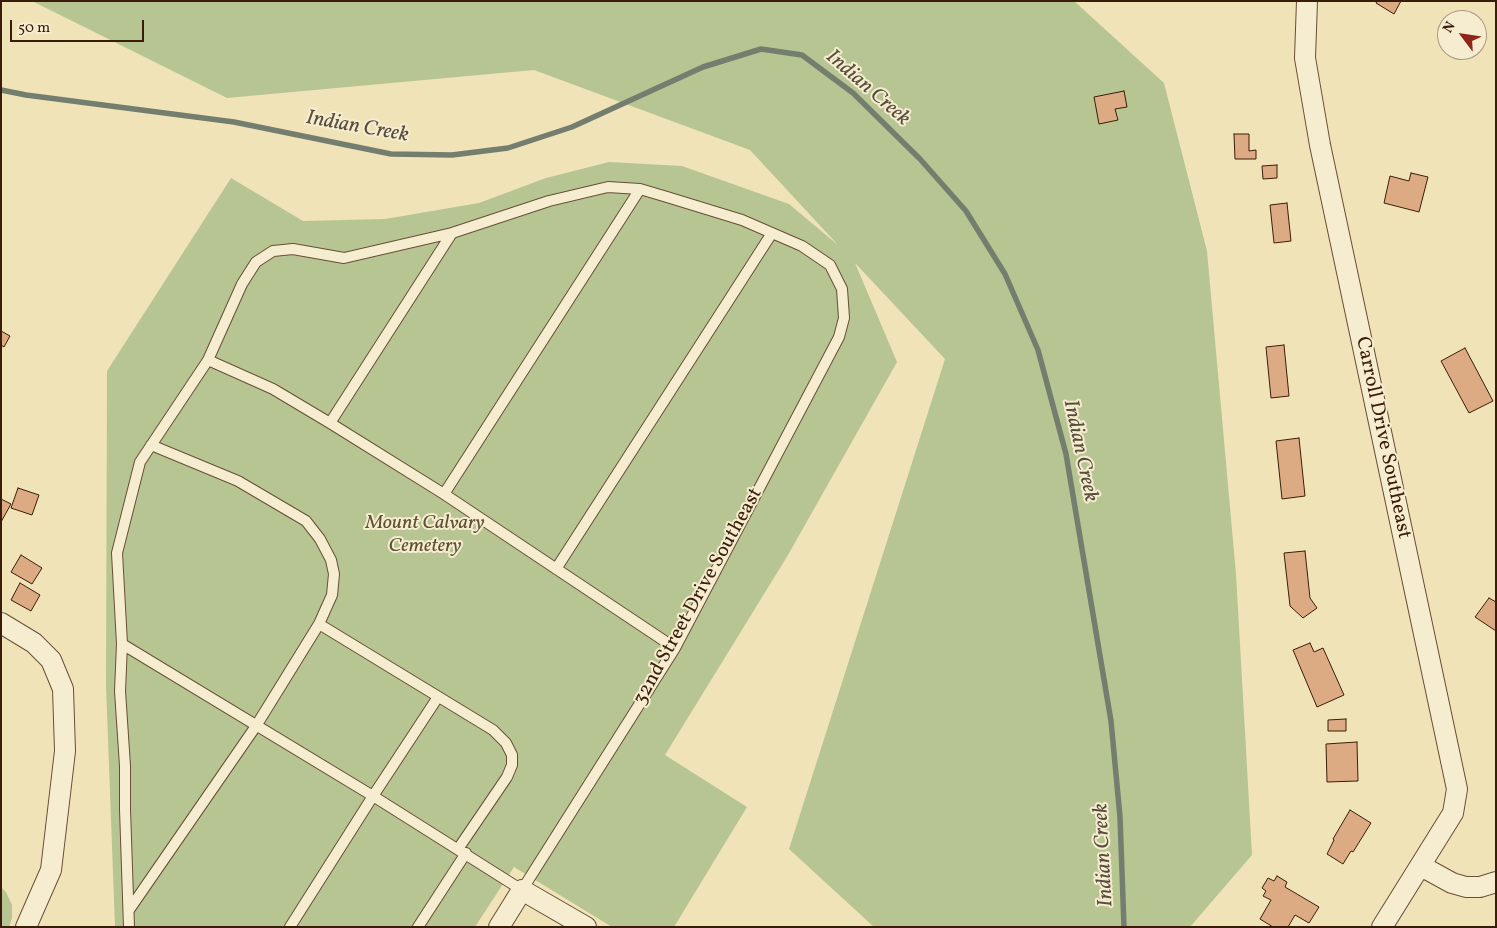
<!DOCTYPE html>
<html>
<head>
<meta charset="utf-8">
<style>
	body { margin:0 }
	#map { position:relative; width:1497px; height:928px; overflow:hidden; background:#f1e3b8; font-family:Vollkorn,serif }
	canvas { display:block }
	.frame { position:absolute; inset:0; border:2px solid #3a1d09; pointer-events:none }
	.north { position:absolute; left:1437px; top:10px; width:50px; height:50px; box-sizing:border-box; background:#f6edd1; border:1px solid #ab9a81; border-radius:50%; rotate:301deg; font-size:14px; font-weight:700; line-height:20px; text-align:center; color:#3a1d09 }
	.north::after { content:''; display:block; margin:auto; width:18px; height:22px; background:#8f2418; clip-path:polygon(50% 0,100% 100%,50% 72%,0 100%) }
	.scale { position:absolute; left:10px; top:20px; width:134px; height:22px; box-sizing:border-box; border:2px solid #3a1d09; border-top:0; padding-left:6px; font-size:15px; line-height:18px; white-space:nowrap; color:#3a1d09; -webkit-text-stroke:4px #f6edd1; paint-order:stroke }
</style>
</head>
<body>
<div id="map">
<canvas width="1497" height="928"></canvas>
<div class="frame"></div>
<div class="north">N</div>
<div class="scale">50 m</div>
</div>
<script>
const g = document.querySelector('canvas').getContext('2d');
g.lineJoin = 'round';
function fillPath(path, color) {
  g.fillStyle = color;
  g.fill(path, 'evenodd');
}
function shape(rows) {
  const path = new Path2D();
  for (const r of rows) {
    path.moveTo(r[0], r[1]);
    for (let i = 2; i < r.length; i += 2) path.lineTo(r[i], r[i + 1]);
  }
  return path;
}
function trace(path, color, width, dash) {
  g.strokeStyle = color;
  g.lineWidth = width;
  g.lineCap = dash ? 'butt' : 'round';
  g.setLineDash(dash || []);
  g.stroke(path);
}
function drawText(font, color, halo, rows, align = 'center') {
  g.font = font + ' Vollkorn,serif';
  g.lineWidth = 4;
  g.setLineDash([]);
  g.textBaseline = 'middle';
  g.strokeStyle = halo;
  g.fillStyle = color;
  for (const [text, x, y, turn = 0] of rows) {
    g.save();
    g.translate(x, y);
    g.rotate((+turn || 0) * Math.PI / 180);
    g.textAlign = isNaN(turn) ? turn : align;
    if (halo) g.strokeText(text, 0, 0);
    g.fillText(text, 0, 0);
    g.restore();
  }
}
fillPath(shape([
	[32,1,1074,1,1164,83,1207,251,1236,574,1252,855,1190,927,874,927,789,849,945,359,855,263,897,362,788,555,665,755,747,807,674,927,612,927,514,867,475,927,115,927,106,685,107,371,231,178,303,221,385,219,479,203,546,178,609,162,682,166,789,204,838,245,750,150,534,70,227,98],
	[1,887,6,892,12,905,12,918,9,927,1,927]
]), '#b6c592');
trace(shape([
	[1,90,26,95,234,122,391,154,452,155,508,148,572,127,703,67,761,49,802,55,853,93,920,159,966,211,1005,274,1038,350,1066,454,1111,721,1120,817,1124,927]
]), '#747e6e', 5.5);
const building = shape([
	[1377,1,1401,1,1394,14,1376,3,1377,1],
	[1124,91,1127,107,1115,109,1118,120,1099,124,1094,97,1124,91],
	[1234,134,1249,134,1249,151,1256,150,1256,159,1235,159,1234,134],
	[1277,165,1277,178,1263,179,1262,166,1277,165],
	[1411,173,1428,177,1419,212,1384,203,1390,176,1409,181,1411,173],
	[1287,203,1291,241,1274,243,1270,205,1287,203],
	[1,331,10,336,4,347,1,345,1,331],
	[1284,345,1289,396,1271,398,1266,347,1284,345],
	[1465,348,1493,401,1469,413,1441,361,1465,348],
	[1299,438,1305,496,1282,499,1276,441,1299,438],
	[18,488,39,495,32,515,11,508,18,488],
	[1,499,11,504,1,522,1,499],
	[1305,551,1310,598,1317,608,1303,618,1290,606,1284,553,1305,551],
	[21,555,42,568,32,584,11,572,21,555],
	[20,583,40,595,31,611,11,600,20,583],
	[1489,598,1496,602,1496,631,1475,617,1489,598],
	[1310,643,1314,652,1323,648,1344,695,1317,707,1293,650,1310,643],
	[1346,719,1346,731,1328,731,1328,720,1346,719],
	[1357,742,1358,781,1327,782,1326,744,1357,742],
	[1350,810,1371,823,1353,852,1351,851,1343,864,1327,854,1334,840,1333,839,1350,810],
	[1277,876,1287,882,1285,887,1319,907,1309,923,1295,915,1288,927,1273,927,1260,919,1271,900,1263,896,1266,891,1262,888,1268,878,1274,881,1277,876]
]);
fillPath(building, '#dcab84');
trace(building, '#3a1d09', 1);
const lane = shape([
	[208,360,273,389,330,423,444,494,675,648],
	[330,423,452,233,549,201,608,187,640,189,667,197,742,220,802,246,830,265,842,289,844,318,839,337,675,648,522,890,373,796,122,644,117,553,140,462,208,360,242,284,256,262,273,251,293,249,344,258,452,233],
	[444,494,640,189],
	[556,569,772,233],
	[319,624,493,730,506,743,512,755,512,765,507,777,458,849],
	[122,644,120,691,125,766,125,809,129,927],
	[129,910,256,726,319,624,332,595,334,574,331,560,320,539,306,521,238,481,151,445],
	[290,927,373,796,438,697],
	[418,927,466,853]
]);
const street = shape([
	[1307,1,1305,58,1320,145,1457,789,1453,813,1382,927],
	[1,623,34,643,51,660,63,689,65,751,51,870,26,927],
	[1421,866,1452,883,1466,887,1480,887,1496,882],
	[499,927,522,890,586,927]
]);
trace(lane, '#684e35', 12);
trace(street, '#684e35', 22);
trace(lane, '#f6edd1', 10);
trace(street, '#f6edd1', 20);
drawText('20px', '#3a1d09', '#f6edd1', [
	["Carroll Drive Southeast",1382,438,78],
	["32nd Street Drive Southeast",699,597,-61]
]);
drawText('italic 20px', '#5f4f32', '#f6edd1', [
	["Mount Calvary",425,524],
	["Cemetery",425,547]
]);
drawText('italic 21px', '#574d3c', '#f6edd1', [
	["Indian Creek",867,89,41],
	["Indian Creek",357,128,10],
	["Indian Creek",1079,451,78],
	["Indian Creek",1105,855,-93]
]);
</script>
</body>
</html>
